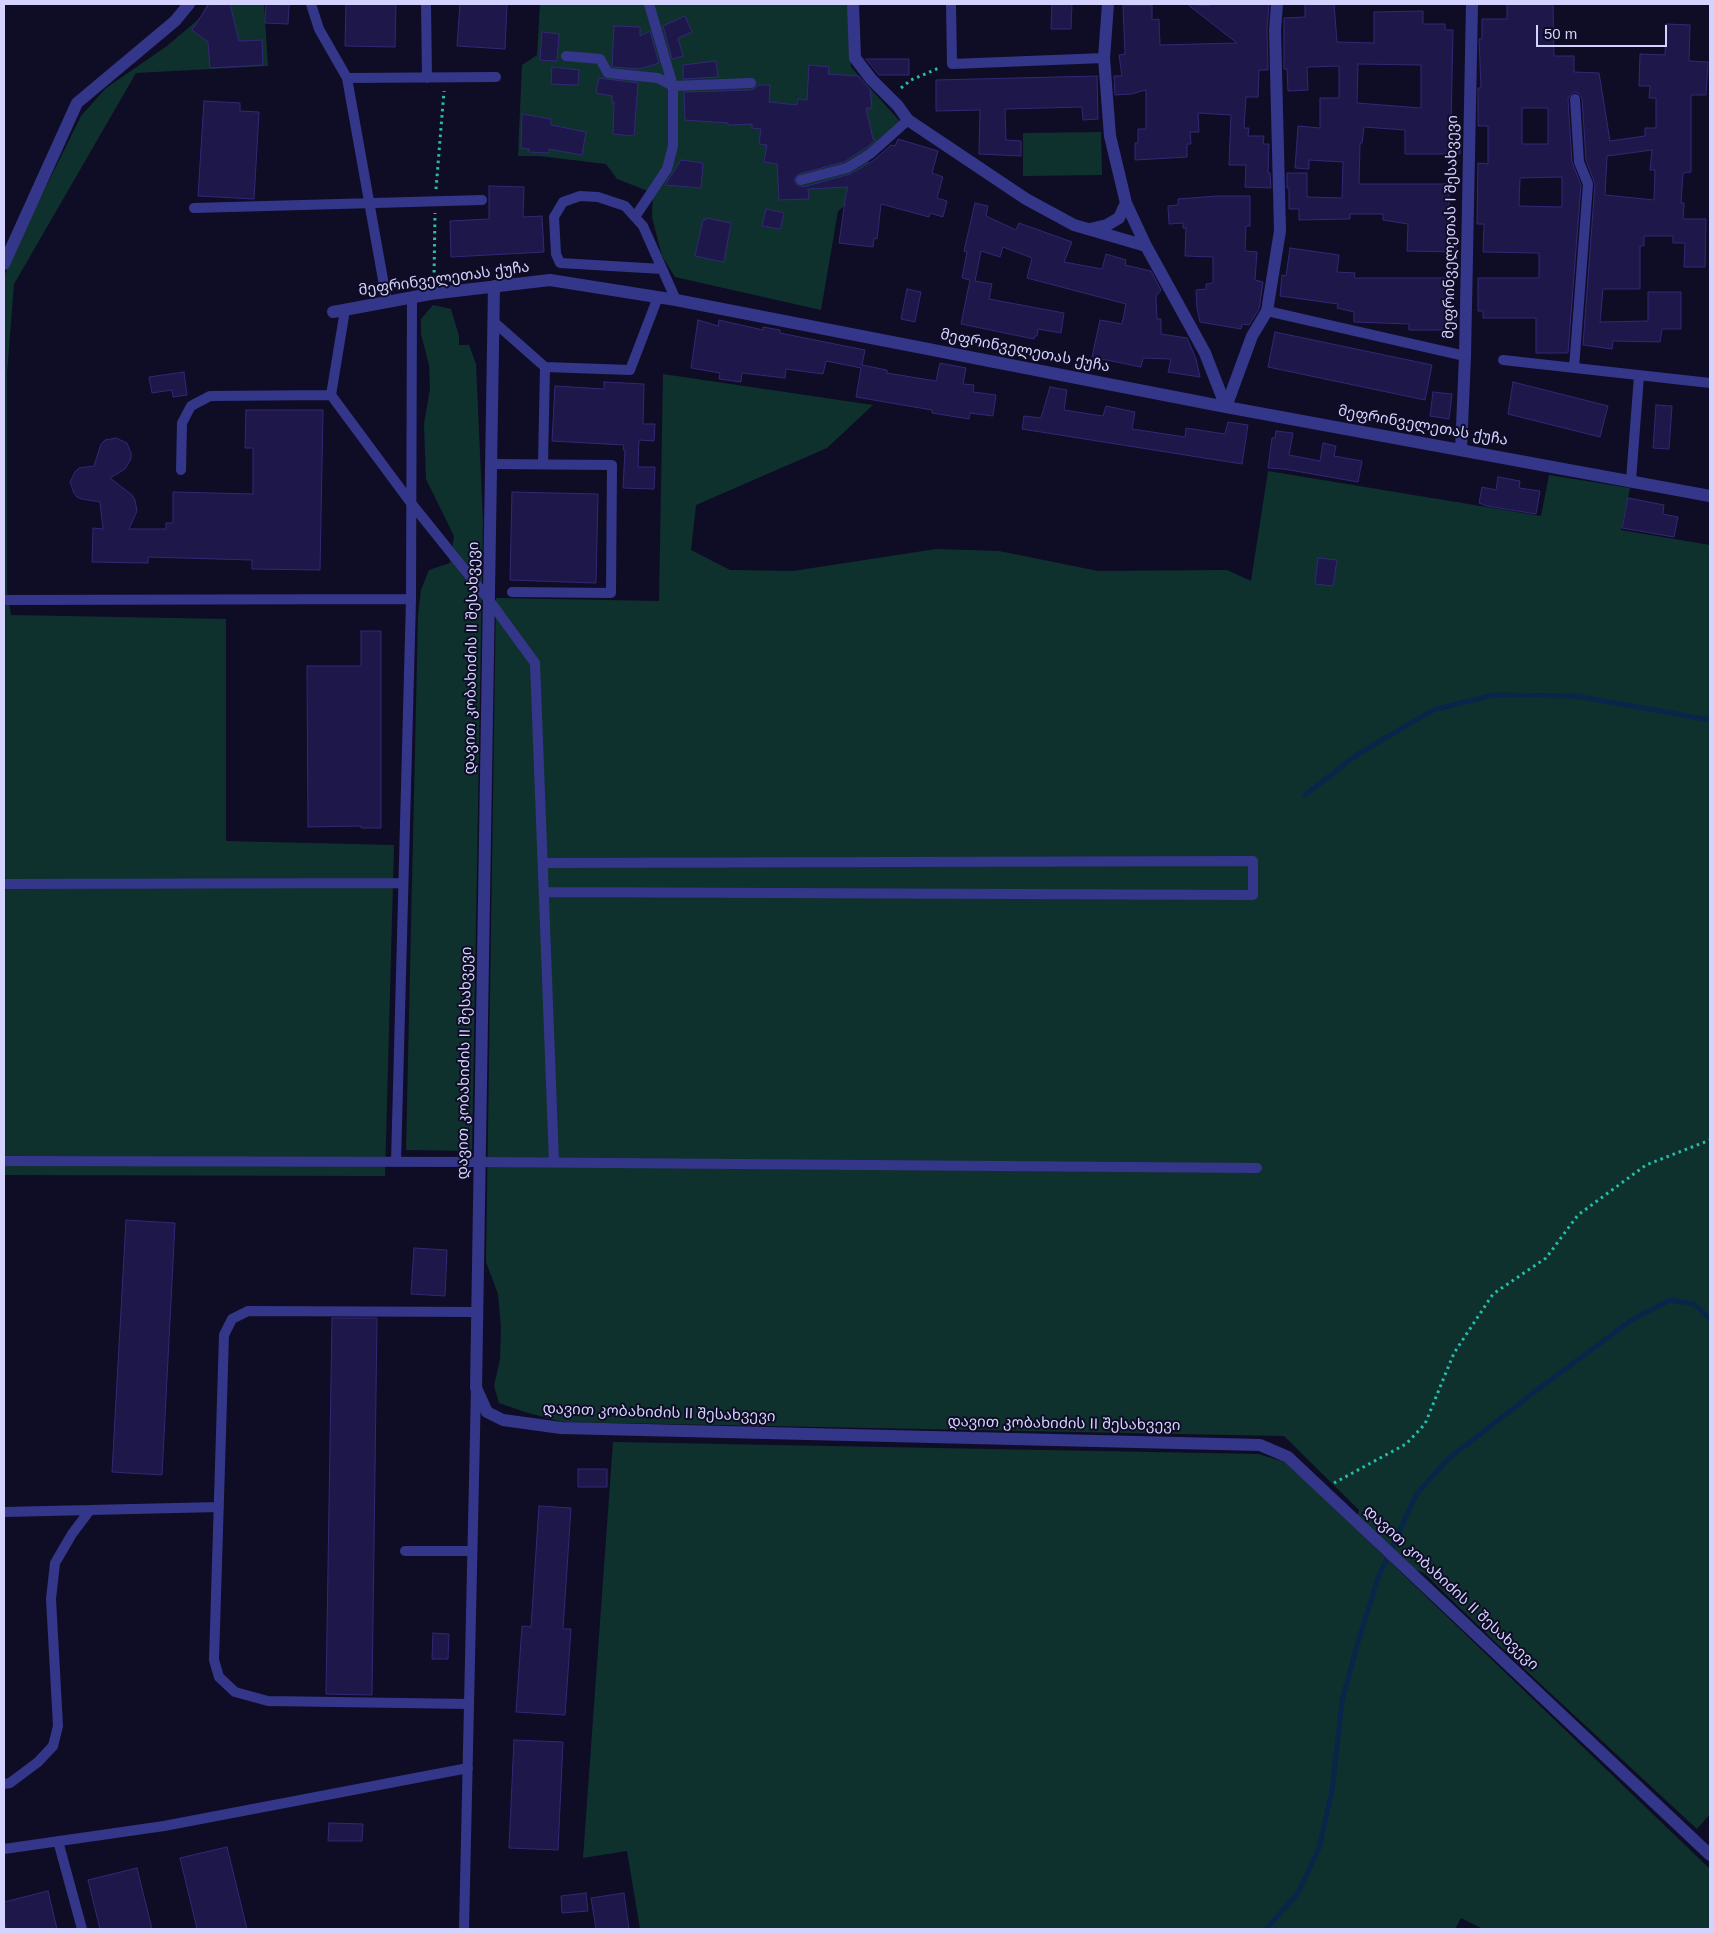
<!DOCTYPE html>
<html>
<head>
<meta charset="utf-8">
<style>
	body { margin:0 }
	#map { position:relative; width:1714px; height:1933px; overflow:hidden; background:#0f0d26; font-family:Arial,sans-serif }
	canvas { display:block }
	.frame { position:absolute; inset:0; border:5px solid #d4d2ff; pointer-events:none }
	.scale { position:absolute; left:1536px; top:25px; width:131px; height:22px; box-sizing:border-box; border:2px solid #d4d2ff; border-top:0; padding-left:6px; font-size:15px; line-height:18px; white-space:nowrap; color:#d4d2ff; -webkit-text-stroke:4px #0f0d26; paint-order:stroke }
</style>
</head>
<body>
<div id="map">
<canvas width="1714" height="1933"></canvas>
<div class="frame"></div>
<div class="scale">50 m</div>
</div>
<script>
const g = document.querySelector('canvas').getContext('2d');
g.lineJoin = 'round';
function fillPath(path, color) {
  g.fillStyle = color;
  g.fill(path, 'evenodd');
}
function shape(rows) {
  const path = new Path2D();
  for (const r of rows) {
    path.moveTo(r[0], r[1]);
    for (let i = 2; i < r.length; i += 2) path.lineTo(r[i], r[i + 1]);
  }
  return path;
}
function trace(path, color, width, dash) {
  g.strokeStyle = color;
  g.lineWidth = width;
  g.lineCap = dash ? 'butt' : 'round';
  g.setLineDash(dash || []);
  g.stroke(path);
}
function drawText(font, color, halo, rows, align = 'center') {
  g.font = font + ' Arial,"Noto Sans Georgian",sans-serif';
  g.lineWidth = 4;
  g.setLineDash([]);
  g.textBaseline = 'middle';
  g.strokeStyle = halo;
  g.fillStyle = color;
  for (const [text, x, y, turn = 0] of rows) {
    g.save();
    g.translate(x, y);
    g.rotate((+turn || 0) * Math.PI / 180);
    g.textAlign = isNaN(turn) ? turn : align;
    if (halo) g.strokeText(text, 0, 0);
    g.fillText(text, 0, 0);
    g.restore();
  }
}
fillPath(shape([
	[207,4,264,4,268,66,136,73,14,284,7,373,7,592,11,615,226,619,226,841,394,845,385,1176,4,1175,4,277,13,253,81,116,106,88,167,46,200,18],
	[540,4,848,4,851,67,905,127,870,157,856,198,838,211,821,310,675,277,662,256,652,217,653,193,617,179,606,164,539,156,518,156,522,65,537,55],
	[1101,132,1102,175,1023,176,1023,133],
	[433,305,451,309,459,336,459,345,469,345,476,364,483,521,472,1151,406,1150,418,615,421,590,429,570,450,563,454,536,426,479,424,424,430,389,429,365,421,334,421,319],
	[663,374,873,405,827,448,696,505,691,550,730,570,793,571,936,549,999,551,1098,571,1227,570,1251,581,1268,471,1541,516,1549,475,1630,488,1621,530,1710,545,1710,1814,1697,1829,1492,1639,1425,1574,1387,1556,1356,1524,1359,1510,1284,1436,562,1422,525,1412,499,1403,494,1386,500,1359,501,1327,498,1294,486,1262,496,598,659,601],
	[613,1442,1259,1454,1287,1463,1710,1869,1710,1929,1483,1929,1461,1918,1455,1929,640,1929,627,1851,583,1858]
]), '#0f312d');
trace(shape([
	[1305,795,1358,754,1433,710,1493,695,1576,696,1710,720],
	[1266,1929,1298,1893,1319,1848,1332,1791,1342,1701,1358,1642,1378,1578,1416,1495,1448,1459,1541,1387,1633,1319,1670,1300,1694,1304,1710,1319]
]), '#08254a', 5);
const building = shape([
	[209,4,230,4,239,41,262,40,263,65,210,68,208,42,192,30,209,4],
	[266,4,289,5,288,24,265,23,266,4],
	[346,4,396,4,395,47,345,46,346,4],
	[460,4,507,4,505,49,457,46,460,4],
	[1052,4,1072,4,1071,29,1051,29,1052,4],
	[1187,4,1209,6,1209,4,1269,4,1267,30,1268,70,1259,70,1258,97,1246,97,1244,128,1249,128,1248,136,1264,136,1263,144,1269,144,1268,173,1270,173,1271,188,1245,187,1246,165,1229,165,1231,115,1198,113,1199,132,1190,132,1191,144,1187,144,1187,157,1135,160,1135,143,1138,143,1138,129,1146,129,1146,90,1131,94,1115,95,1114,76,1122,76,1119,55,1125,54,1123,5,1152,5,1152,20,1159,19,1160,45,1237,43,1187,4],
	[1305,4,1334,4,1337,42,1374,43,1374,12,1423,11,1423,24,1445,24,1445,30,1453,30,1451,123,1460,123,1460,154,1405,154,1405,130,1364,127,1362,143,1360,143,1359,184,1449,184,1449,232,1456,232,1456,252,1407,251,1408,224,1383,220,1383,214,1350,214,1350,219,1299,220,1299,209,1289,209,1289,188,1287,188,1287,173,1307,173,1307,197,1342,198,1343,162,1309,160,1309,169,1295,168,1298,126,1320,128,1320,98,1339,98,1339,66,1307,67,1308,90,1288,91,1287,69,1284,69,1284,18,1305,17,1305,4],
	[1358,64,1421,65,1421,108,1357,103,1358,64],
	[1507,4,1553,4,1554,56,1574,56,1574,72,1599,73,1610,141,1645,136,1645,128,1656,128,1656,98,1649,98,1650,86,1639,86,1640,54,1665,55,1666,24,1690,25,1689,61,1708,62,1706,95,1691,95,1691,172,1683,173,1681,203,1684,203,1683,219,1706,219,1705,267,1684,267,1685,243,1673,243,1673,236,1644,236,1644,246,1640,246,1640,289,1603,289,1600,322,1648,321,1648,292,1681,292,1681,329,1662,329,1660,342,1613,341,1612,349,1583,345,1595,184,1586,160,1582,98,1578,93,1575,92,1571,94,1568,99,1572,162,1581,185,1568,353,1536,353,1536,318,1483,318,1483,311,1478,311,1478,278,1539,278,1539,253,1483,252,1484,224,1477,224,1478,163,1488,164,1488,126,1478,126,1478,88,1481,88,1479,39,1482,39,1482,19,1507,19,1507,4],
	[1522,108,1548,108,1548,144,1522,144,1522,108],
	[1652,150,1650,170,1655,170,1654,200,1605,195,1607,156,1652,150],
	[1562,177,1562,207,1519,206,1520,178,1562,177],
	[685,16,692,32,678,38,683,56,672,59,663,26,685,16],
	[614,26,640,27,640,36,650,31,659,63,639,69,612,67,614,26],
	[542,32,559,34,557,61,540,60,542,32],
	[866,59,909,59,909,75,879,75,866,59],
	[716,61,718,77,683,79,683,65,716,61],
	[809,65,829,67,828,74,858,76,870,89,872,108,866,108,873,139,876,140,866,148,844,162,799,174,794,179,796,184,803,187,850,174,874,160,891,145,895,146,898,139,938,151,932,173,943,177,937,198,947,201,943,217,930,213,929,217,881,204,877,239,874,238,873,247,839,243,846,194,848,187,808,189,809,199,779,200,777,164,764,162,767,145,759,144,761,129,752,128,752,124,728,125,728,123,685,120,684,92,751,90,755,88,758,85,770,85,769,102,797,105,798,99,807,100,809,65],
	[552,67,579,70,578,85,551,84,552,67],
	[1097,76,1098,119,1083,120,1082,107,1005,109,1006,140,1021,141,1021,156,979,154,980,110,936,111,936,80,1097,76],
	[599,78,638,83,634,136,613,134,614,102,612,102,612,96,596,93,599,78],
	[204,101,240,103,240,111,259,112,254,199,198,196,204,101],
	[522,114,551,119,551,125,586,132,582,155,549,149,549,153,529,152,529,149,521,148,522,114],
	[681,160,703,163,701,188,665,185,681,160],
	[489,186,524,187,523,217,542,216,544,252,451,257,450,221,489,219,489,186],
	[1217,196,1250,196,1250,226,1246,226,1245,251,1257,252,1255,280,1263,282,1259,309,1249,325,1242,324,1241,329,1200,322,1197,308,1196,290,1206,289,1206,284,1213,283,1213,257,1185,256,1186,228,1183,228,1183,223,1169,224,1168,206,1178,205,1178,199,1217,196],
	[975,203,988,206,986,216,1016,230,1019,223,1072,242,1064,262,1102,269,1106,254,1126,260,1125,265,1151,271,1161,290,1156,296,1157,319,1161,319,1161,334,1187,338,1196,359,1200,377,1168,372,1171,359,1143,358,1141,367,1092,357,1100,320,1122,324,1126,304,1027,278,1032,258,1003,247,1000,257,981,251,975,281,992,284,989,299,1064,313,1061,333,1038,329,1037,336,1035,336,1034,339,961,324,970,280,962,278,967,252,964,251,975,203],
	[766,209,784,213,780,229,762,226,766,209],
	[706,218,731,223,724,262,695,256,703,220,706,220,706,218],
	[1290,248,1339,255,1337,272,1355,273,1354,278,1447,278,1447,316,1456,316,1456,330,1409,330,1409,324,1354,322,1354,312,1337,308,1338,304,1280,296,1282,275,1286,276,1290,248],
	[907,289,921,292,915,322,901,319,907,289],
	[698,320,718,326,719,320,763,330,763,327,780,330,780,333,865,350,862,365,887,370,887,373,936,381,940,363,966,368,963,384,974,385,973,392,996,395,993,416,970,413,969,419,932,413,932,410,856,397,861,368,826,361,823,374,786,369,785,378,742,373,741,382,719,379,720,373,691,368,698,320],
	[1275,332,1432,365,1425,400,1268,367,1275,332],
	[184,372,187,395,173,397,172,390,152,393,149,377,184,372],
	[604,382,644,384,643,424,655,424,654,441,639,440,638,467,655,467,654,489,623,488,625,450,623,450,624,445,552,441,555,386,604,389,604,382],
	[1513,382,1608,406,1600,437,1508,414,1513,382],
	[1050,387,1067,390,1064,410,1103,416,1106,406,1135,412,1132,429,1185,437,1186,428,1225,434,1228,422,1248,425,1242,464,1022,429,1024,416,1041,418,1050,387],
	[1433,392,1452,394,1449,419,1430,416,1433,392],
	[1656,405,1672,406,1669,449,1653,448,1656,405],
	[246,410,323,410,320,570,252,569,252,560,148,557,148,563,92,562,93,528,103,529,100,502,82,499,77,497,74,493,70,482,75,472,79,468,94,466,101,444,105,440,116,438,127,443,131,453,131,459,125,469,110,478,132,495,135,500,137,511,129,529,166,529,166,523,173,523,173,492,253,494,253,448,245,448,246,410],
	[1276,431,1293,433,1289,455,1320,461,1323,443,1336,446,1334,456,1362,461,1358,482,1284,469,1268,468,1272,438,1275,438,1276,431],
	[1498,477,1520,481,1519,488,1540,491,1536,514,1487,506,1479,503,1482,487,1496,490,1498,477],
	[512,492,598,494,596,583,510,580,512,492],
	[1628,498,1664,505,1663,514,1678,517,1674,537,1622,528,1628,498],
	[1318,558,1337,560,1333,586,1315,584,1318,558],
	[361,631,381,631,381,828,361,828,361,826,308,827,307,666,361,666,361,631],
	[126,1220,175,1223,162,1475,112,1472,126,1220],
	[414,1248,447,1250,445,1296,411,1294,414,1248],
	[332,1318,377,1318,372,1695,326,1694,332,1318],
	[578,1469,607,1469,607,1487,578,1487,578,1469],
	[539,1506,571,1508,563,1629,571,1629,565,1715,516,1712,522,1626,531,1627,539,1506],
	[433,1633,449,1634,448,1659,432,1659,433,1633],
	[514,1740,563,1742,558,1850,509,1848,514,1740],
	[329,1823,363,1824,362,1841,328,1841,329,1823],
	[227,1847,247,1929,197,1929,180,1858,227,1847],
	[137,1868,152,1929,100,1929,88,1880,137,1868],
	[48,1891,57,1929,6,1929,4,1919,4,1902,48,1891],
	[586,1893,588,1911,562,1913,561,1896,586,1893],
	[624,1893,629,1929,596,1929,591,1898,624,1893]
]);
fillPath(building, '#1e1749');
trace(building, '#322876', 1);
trace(shape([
	[901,88,911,80,939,68],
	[436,189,444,91],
	[434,279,435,213],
	[1334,1483,1406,1444,1425,1424,1454,1353,1493,1294,1546,1258,1578,1215,1646,1165,1710,1140]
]), '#25c0ac', 3, [2.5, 4]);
trace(shape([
	[311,4,319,29,347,78],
	[426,4,427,78],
	[951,4,952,64,1104,58],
	[566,56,600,59,608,73,658,78,673,86,751,83],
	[801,180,847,168,870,154,908,120],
	[194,208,482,200],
	[635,217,667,169,673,146,673,86,649,4],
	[662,269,560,263,556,254,554,217,563,202,580,196,598,197,625,206,643,226,676,300],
	[387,302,347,78,496,77],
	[345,310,331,395,411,503,489,600,535,663,554,1162],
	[1267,311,1465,356],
	[494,322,545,367],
	[1503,360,1710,383],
	[1574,368,1588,184,1579,162,1575,99],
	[491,464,612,465,611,593,512,592],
	[543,464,545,367,630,370,658,297],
	[181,470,182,423,191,406,210,396,331,395],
	[1631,480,1639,376],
	[4,600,411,599],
	[543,863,1253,861,1253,895,544,892],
	[4,884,403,883],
	[4,1161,480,1162,1257,1168],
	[396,1162,411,599,412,297],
	[4,1512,219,1507],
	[405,1551,472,1551],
	[469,1704,268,1701,235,1692,219,1677,214,1660,224,1335,232,1319,248,1311,477,1312],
	[4,1784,10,1783,38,1762,53,1746,58,1726,51,1599,55,1563,72,1534,90,1510],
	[58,1841,82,1929],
	[4,1849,164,1826,468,1768],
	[464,1929,476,1389]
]), '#343789', 10);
trace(shape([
	[853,4,855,58,871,79,898,106,908,120,1026,199,1074,225,1146,246],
	[1108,4,1104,58,1110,136,1126,203,1146,246,1205,353,1226,407],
	[1090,229,1107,225,1119,218,1126,203],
	[4,264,77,103,175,21,189,4],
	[494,286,476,1388,487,1412,503,1420,561,1428,1260,1445,1288,1457,1710,1855],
	[333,312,430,294,550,280,676,300,1226,407,1710,496],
	[1226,407,1252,336,1267,311,1280,231,1275,30,1277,4],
	[1461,450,1465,356,1472,4]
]), '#343789', 12);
drawText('15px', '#d4d2ff', '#0f0d26', [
	["მეფრინველეთას I შესახვევი",1451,227,-89],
	["მეფრინველეთას ქუჩა",444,279,-8],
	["მეფრინველეთას ქუჩა",1025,351,11],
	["მეფრინველეთას ქუჩა",1423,426,10],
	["დავით კობახიძის II შესახვევი",472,658,-89],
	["დავით კობახიძის II შესახვევი",465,1063,-89],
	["დავით კობახიძის II შესახვევი",659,1413,2],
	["დავით კობახიძის II შესახვევი",1064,1424,1],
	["დავით კობახიძის II შესახვევი",1451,1588,43]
]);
</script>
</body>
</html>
